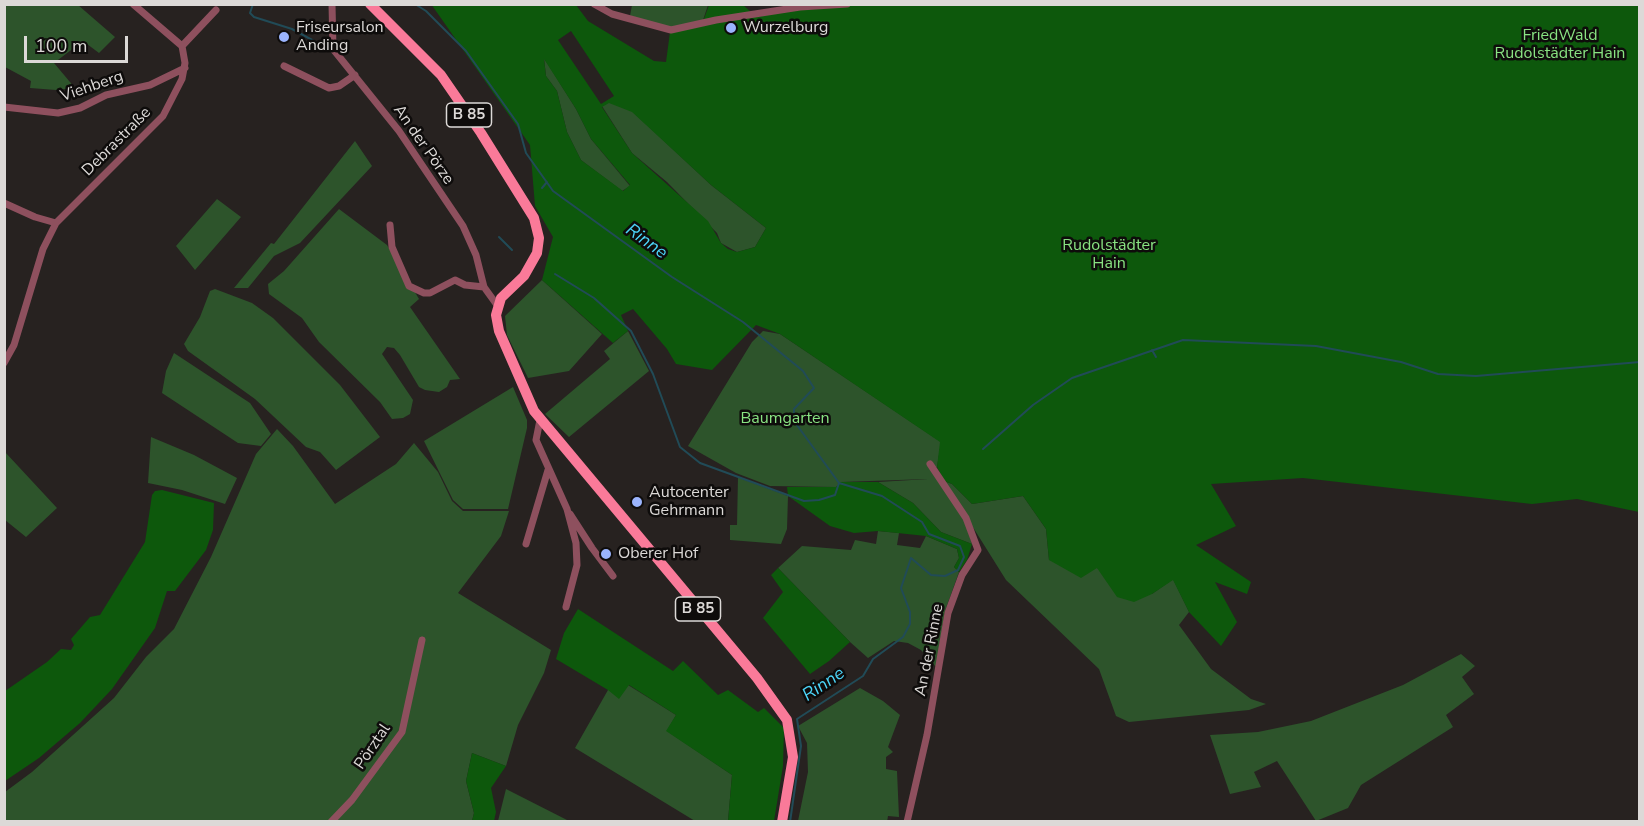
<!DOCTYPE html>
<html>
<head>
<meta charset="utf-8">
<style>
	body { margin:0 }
	#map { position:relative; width:1644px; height:826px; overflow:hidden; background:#272220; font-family:"Nunito Sans",sans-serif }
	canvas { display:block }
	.frame { position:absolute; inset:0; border:6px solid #dcd9d7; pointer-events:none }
	.scale { position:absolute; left:24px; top:36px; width:104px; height:27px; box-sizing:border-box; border:3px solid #dcd9d7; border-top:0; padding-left:8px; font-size:18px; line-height:21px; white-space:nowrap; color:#dcd9d7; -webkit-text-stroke:4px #0e0c0b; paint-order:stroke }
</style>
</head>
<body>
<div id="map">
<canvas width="1644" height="826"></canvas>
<div class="frame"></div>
<div class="scale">100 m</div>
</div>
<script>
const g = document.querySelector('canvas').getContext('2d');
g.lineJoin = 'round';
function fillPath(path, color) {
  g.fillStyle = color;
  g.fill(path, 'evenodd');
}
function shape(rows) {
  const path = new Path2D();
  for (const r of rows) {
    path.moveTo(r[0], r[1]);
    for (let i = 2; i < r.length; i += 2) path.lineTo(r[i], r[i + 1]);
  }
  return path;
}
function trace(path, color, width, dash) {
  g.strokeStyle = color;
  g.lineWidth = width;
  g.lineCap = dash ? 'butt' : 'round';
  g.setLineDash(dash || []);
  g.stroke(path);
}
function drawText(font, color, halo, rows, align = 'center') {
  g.font = font + ' "Nunito Sans",sans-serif';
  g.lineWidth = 5;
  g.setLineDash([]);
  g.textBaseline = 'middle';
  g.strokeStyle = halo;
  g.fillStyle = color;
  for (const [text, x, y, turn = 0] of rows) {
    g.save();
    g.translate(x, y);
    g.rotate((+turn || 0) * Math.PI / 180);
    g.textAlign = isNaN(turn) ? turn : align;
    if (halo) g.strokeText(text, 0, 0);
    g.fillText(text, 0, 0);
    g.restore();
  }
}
fillPath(shape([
	[4,5,78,5,115,37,99,53,83,41,54,63,75,88,56,90,30,88,31,81,5,67],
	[632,5,708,5,703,20,673,28,630,16],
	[544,58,576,109,591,139,630,186,622,191,581,160,567,132,557,91,546,76],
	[609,102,632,111,711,185,766,228,755,247,737,252,721,243,717,233,667,182,632,153,602,106],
	[355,141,372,166,300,243,274,256,248,288,234,288,271,243,274,244],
	[217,199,241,217,195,270,176,246],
	[339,209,387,245,419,299,410,307,460,379,450,380,447,387,439,392,425,390,419,387,400,355,394,348,387,347,382,354,413,400,410,414,403,418,392,419,380,402,319,342,302,318,269,294,268,284,284,271],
	[542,280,602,334,569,371,528,378,507,335,505,316],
	[215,289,252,303,273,318,340,385,380,437,336,470,320,452,306,447,255,399,188,351,184,344,200,317,210,291],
	[628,331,649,371,569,437,545,414,610,359,604,351],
	[763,331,780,334,941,442,937,467,930,469,964,519,972,544,941,532,913,503,878,482,928,479,841,482,836,487,770,486,736,473,688,446,752,342],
	[174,353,250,403,271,434,261,446,238,443,162,393,166,371],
	[513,387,527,420,527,428,508,509,463,509,453,500,424,441],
	[277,429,293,446,335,504,396,464,414,443,438,472,452,501,463,511,509,511,501,536,458,593,551,650,544,673,518,725,506,766,472,753,466,781,474,813,472,821,5,822,5,792,32,772,114,698,146,657,174,629,211,557,256,454],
	[151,437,194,455,237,478,225,504,182,490,148,483],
	[5,452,57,508,26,537,5,520],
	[738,477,788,496,787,529,781,544,730,540,730,525,737,525],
	[944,481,952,484,972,504,1023,496,1046,529,1049,560,1097,568,1152,594,1173,579,1189,612,1179,625,1211,669,1251,699,1266,704,1249,710,1129,722,1116,716,1099,669,1006,580],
	[878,531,899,533,897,545,920,548,926,536,957,549,959,558,954,567,959,572,945,611,936,667,921,650,908,643,894,641,868,658,850,642,778,568,802,546,851,550,855,540,876,544],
	[1461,654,1475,666,1462,677,1474,694,1446,715,1453,727,1361,785,1348,808,1316,821,1277,761,1254,772,1261,787,1230,794,1210,735,1258,732,1311,721,1403,685],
	[628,685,676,715,667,731,732,775,728,821,695,821,575,748,608,690],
	[860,688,883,701,900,715,888,747,893,752,886,757,886,769,897,771,899,817,888,816,887,822,798,821,808,772,807,743,798,726],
	[506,789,569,821,570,821,498,821]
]), '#2d542b');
fillPath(shape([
	[431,4,576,5,588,21,654,61,666,62,670,32,702,24,709,5,743,5,757,17,800,8,864,4,1639,5,1639,512,1577,499,1532,504,1303,478,1211,484,1236,526,1196,545,1251,582,1247,594,1215,582,1237,622,1221,646,1189,612,1173,580,1152,594,1134,602,1117,597,1097,568,1081,578,1049,560,1046,529,1023,496,972,504,952,484,944,481,937,467,940,442,780,334,756,325,712,370,676,364,667,349,633,309,621,315,628,331,613,343,542,280,553,237,535,206,530,145],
	[571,31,614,96,601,104,558,40],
	[544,59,576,109,591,139,630,185,623,191,581,160,567,132,557,91,546,76],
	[609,103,632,112,711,185,766,228,755,247,737,252,728,249,721,243,708,221,632,153,602,107],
	[841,482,878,482,913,503,941,532,972,544,967,560,959,572,954,567,959,558,957,549,926,536,878,531,854,533,830,526,788,496,787,487,836,487],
	[162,490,214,503,213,530,206,550,175,591,167,591,155,628,112,689,80,723,39,758,5,781,5,691,47,662,61,649,71,650,74,645,71,639,90,617,100,615,145,542,152,495,155,491],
	[778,568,850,642,829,661,810,674,763,618,783,592,771,575],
	[578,609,673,671,683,661,718,695,728,690,758,712,764,708,784,728,783,766,774,821,728,821,732,775,666,731,676,715,629,685,619,699,608,690,556,659,564,633],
	[472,753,506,766,491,788,496,812,494,821,472,821,474,813,466,781]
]), '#0d580c');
trace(shape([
	[253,4,250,13,254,17,292,29,325,47],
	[415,4,426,11,466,51,518,124,526,153,553,191,672,277,743,322,803,371,814,388,794,409,794,421,839,483,882,496,922,522,929,534,960,546,964,557,958,570,945,576,931,575,911,558,901,588,910,612,910,624,903,637,873,659,863,676,797,719,801,746,790,822],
	[542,188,547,182],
	[499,237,512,250],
	[555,274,594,298,631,331,653,374,680,447,700,463,804,501,819,500,835,495,839,483],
	[1152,350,1156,357],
	[983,449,1033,405,1072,378,1183,340,1316,346,1401,362,1438,374,1476,376,1640,362]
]), '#214b57', 2);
trace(shape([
	[332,4,333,49,399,131,463,226,476,255,484,287,497,305],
	[594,4,612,14,671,30,716,20,800,7,847,4],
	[182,46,216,10],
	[284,66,329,88,339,86,355,75],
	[4,107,58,113,80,108,106,95,150,85,185,68],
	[4,203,35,217,56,223],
	[390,225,392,247,409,286,424,293,430,293,455,280,465,285,484,287],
	[4,363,14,345,43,249,56,223,163,116,182,79,185,63,182,46,133,4],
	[540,420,536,440,567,509,576,543,577,565,566,607],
	[570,514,592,548,613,576],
	[526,544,548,470],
	[331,822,352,800,402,732,422,640],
	[907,822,927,735,948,613,962,575,978,550,966,518,930,464]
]), '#8e505e', 7);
trace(shape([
	[370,4,441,75,481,133,534,218,539,238,537,253,524,276,501,298,496,315,499,331,534,411,757,678,787,720,793,757,782,822]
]), '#fa7a99', 10);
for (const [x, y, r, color] of [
	[731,28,6,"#9bb4fd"],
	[284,37,6,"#9bb4fd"],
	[637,502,6,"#9bb4fd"],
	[606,554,6,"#9bb4fd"]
]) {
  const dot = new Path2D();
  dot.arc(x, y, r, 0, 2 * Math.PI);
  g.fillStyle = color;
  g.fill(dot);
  trace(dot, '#0e0c0b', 2);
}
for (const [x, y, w] of [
	[469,115,45],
	[698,609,45]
]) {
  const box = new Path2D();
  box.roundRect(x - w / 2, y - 12, w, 24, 4.5);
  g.fillStyle = '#0e0c0b';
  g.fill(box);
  trace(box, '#dcd9d7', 1.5);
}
drawText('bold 15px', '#dcd9d7', null, [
	["B 85",469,115],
	["B 85",698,609]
]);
drawText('16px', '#dcd9d7', '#0e0c0b', [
	["Friseursalon",296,28],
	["Anding",296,46],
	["Wurzelburg",743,28],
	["Autocenter",649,493],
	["Gehrmann",649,511],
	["Oberer Hof",618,554]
], 'left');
drawText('16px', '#89e382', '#0e0c0b', [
	["FriedWald",1560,36],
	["Rudolstädter Hain",1560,54],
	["Rudolstädter",1109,246],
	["Hain",1109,264],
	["Baumgarten",785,419]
]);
drawText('16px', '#dcd9d7', '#0e0c0b', [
	["Viehberg",92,87,-19],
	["Debrastraße",117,142,-45],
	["An der Pörze",423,145,55],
	["An der Rinne",930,650,-79],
	["Pörztal",373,747,-56]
]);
drawText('italic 18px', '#4cd5f9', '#0e0c0b', [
	["Rinne",646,242,36],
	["Rinne",824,685,-34]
]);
</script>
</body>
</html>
